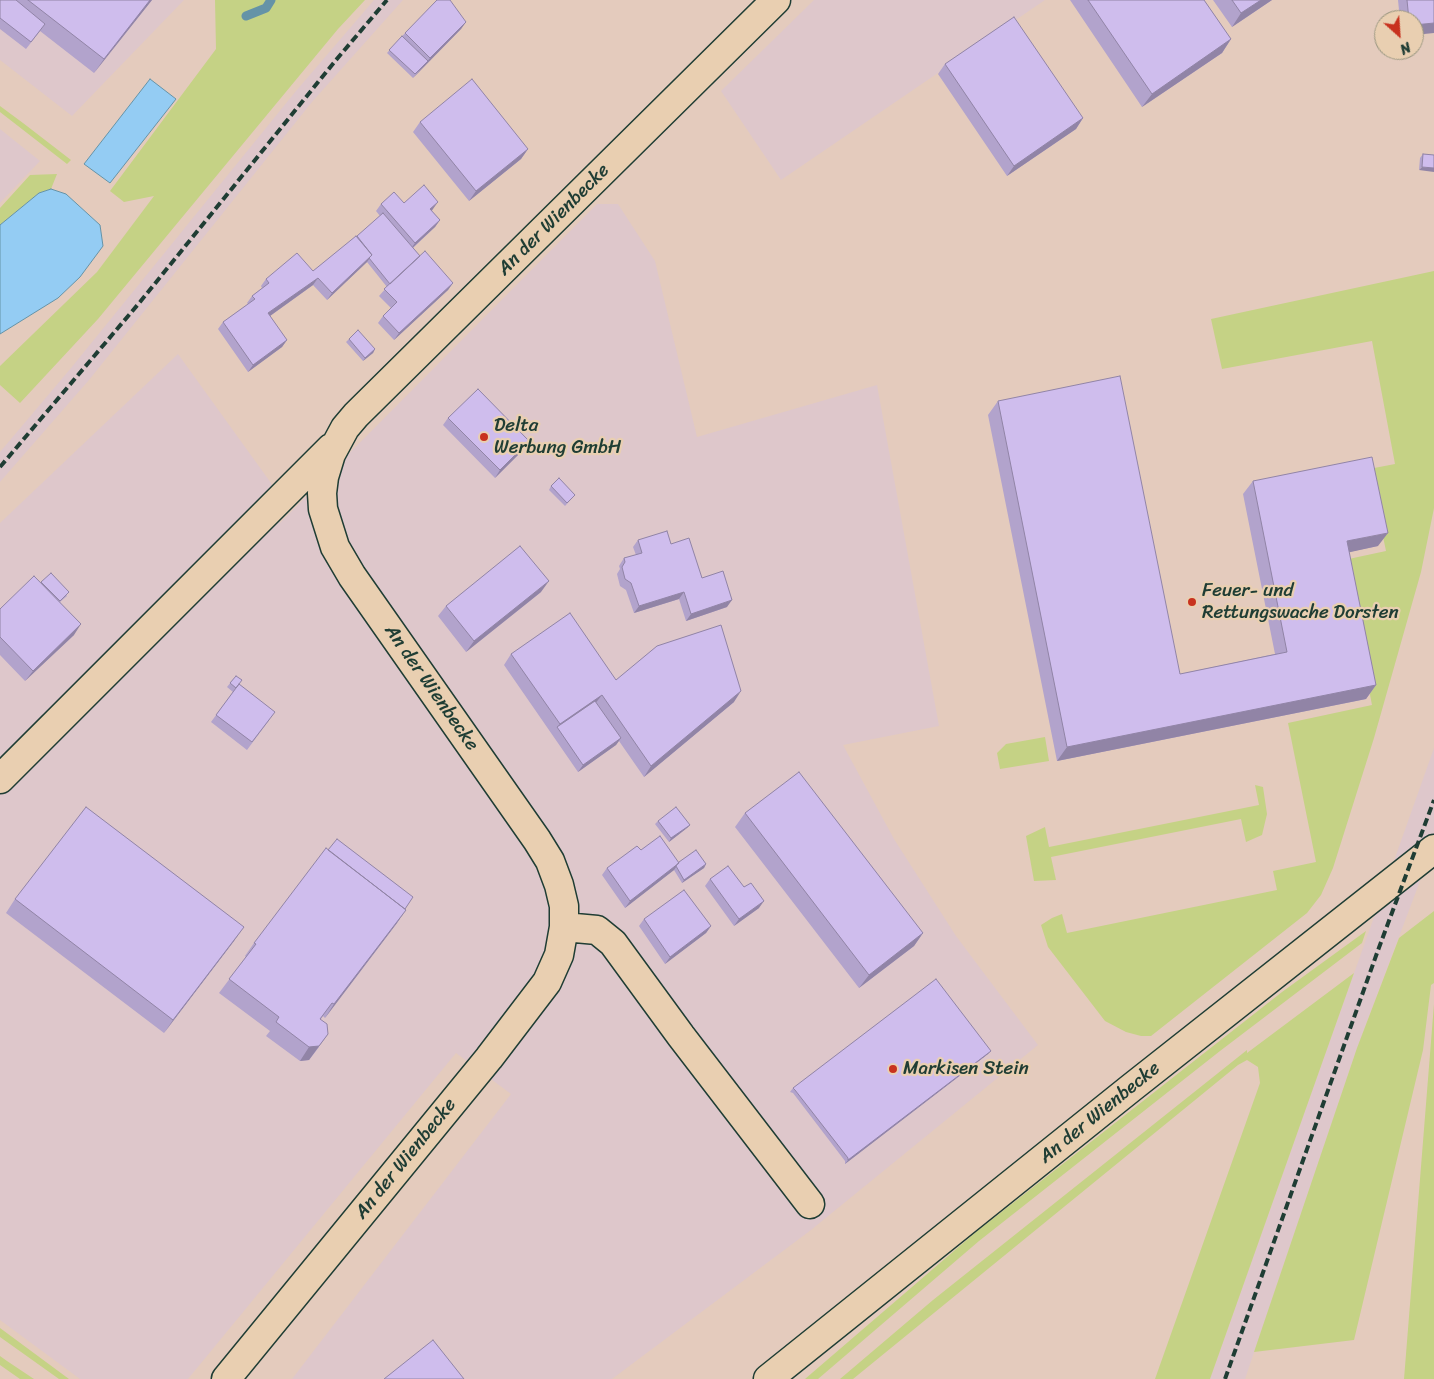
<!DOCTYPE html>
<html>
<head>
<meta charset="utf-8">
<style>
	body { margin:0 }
	#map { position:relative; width:1434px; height:1379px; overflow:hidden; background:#e4cbbd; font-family:Sriracha,sans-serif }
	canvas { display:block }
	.north { position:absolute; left:1374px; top:10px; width:50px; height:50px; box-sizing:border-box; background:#e9cfb1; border:1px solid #98957f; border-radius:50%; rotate:154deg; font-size:14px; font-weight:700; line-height:20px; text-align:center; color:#1f3d34 }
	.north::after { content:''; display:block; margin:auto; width:18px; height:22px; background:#c8321e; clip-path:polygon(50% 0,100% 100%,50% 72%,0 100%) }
</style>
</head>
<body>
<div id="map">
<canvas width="1434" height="1379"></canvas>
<div class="north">N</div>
</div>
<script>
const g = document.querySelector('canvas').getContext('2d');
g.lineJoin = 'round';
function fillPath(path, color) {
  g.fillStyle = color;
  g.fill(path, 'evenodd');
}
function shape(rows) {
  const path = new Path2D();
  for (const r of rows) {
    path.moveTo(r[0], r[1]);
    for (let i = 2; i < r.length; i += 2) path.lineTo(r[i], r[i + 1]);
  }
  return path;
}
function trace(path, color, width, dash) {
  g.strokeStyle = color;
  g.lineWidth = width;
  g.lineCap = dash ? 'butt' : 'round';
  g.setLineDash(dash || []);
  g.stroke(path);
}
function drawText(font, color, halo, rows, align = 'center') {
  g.font = font + ' Sriracha,sans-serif';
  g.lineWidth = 4.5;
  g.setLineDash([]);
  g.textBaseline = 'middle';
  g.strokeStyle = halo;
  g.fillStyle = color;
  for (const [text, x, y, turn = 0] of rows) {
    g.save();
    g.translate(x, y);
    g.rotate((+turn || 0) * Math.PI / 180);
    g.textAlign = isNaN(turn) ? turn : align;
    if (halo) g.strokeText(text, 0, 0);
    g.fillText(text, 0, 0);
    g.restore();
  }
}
fillPath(shape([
	[0,0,184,0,72,116,0,60],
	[374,0,403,0,312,102,89,380,0,482,0,452,71,368,296,91],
	[814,0,1045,0,781,180,721,91],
	[0,129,40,161,0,203],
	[597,204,618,204,655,261,697,437,877,385,939,726,843,745,894,839,956,936,1038,1045,811,1230,612,1379,292,1379,511,1094,456,1053,188,1379,80,1379,0,1320,0,523,178,354,271,483,280,523],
	[1434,748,1434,844,1357,1048,1245,1379,1210,1379]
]), '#dec7cb');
fillPath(shape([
	[215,0,365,0,338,29,98,319,20,403,0,385,0,366,97,272,154,196,124,202,110,191,216,49],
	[0,106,23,123,71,160,67,164,0,112],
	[57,174,51,189,39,193,0,225,0,208,30,175],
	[1434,271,1434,508,1421,572,1374,738,1333,868,1321,895,1307,913,1151,1036,1141,1036,1126,1032,1105,1021,1048,947,1041,925,1052,918,1062,914,1067,933,1277,890,1273,871,1316,862,1288,723,1372,705,1344,560,1386,551,1369,469,1395,464,1372,341,1222,369,1211,319],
	[1045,737,1049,761,1000,769,997,753,1006,744],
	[1255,785,1263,787,1267,814,1262,835,1246,842,1241,819,1051,857,1056,880,1034,881,1026,836,1045,827,1049,847,1259,805],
	[1434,911,1434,983,1431,985,1423,1050,1354,1340,1254,1352,1357,1048,1399,938],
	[1366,931,1362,943,1220,1051,979,1241,818,1379,805,1379,976,1232,1282,992],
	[1354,973,1210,1379,1155,1379,1260,1083,1258,1067,1247,1060,1238,1065,853,1379,840,1379,933,1300,1247,1050,1247,1053],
	[1434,1004,1434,1379,1404,1379],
	[0,1328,69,1379,59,1379,0,1337],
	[0,1356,7,1361,34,1379,20,1379,0,1365]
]), '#c5d285');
const water = shape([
	[150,79,176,99,110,183,84,164,150,79],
	[51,189,66,194,100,225,103,246,80,277,58,298,0,334,0,225,39,193,51,189]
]);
fillPath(water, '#94ccf3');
trace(water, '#6593a7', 1);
trace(shape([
	[246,16,266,8,271,0]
]), '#6593a7', 9);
const minor = shape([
	[0,779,331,448],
	[564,927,597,930,613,943,681,1036,810,1204],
	[226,1379,489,1058,547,982,559,955,564,927,564,906,559,885,550,861,537,840,352,576,335,547,323,509,322,493,324,477,331,454,345,428,356,415,776,0]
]);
const tertiary = shape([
	[768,1379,1131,1088,1434,849]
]);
trace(minor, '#1f3d34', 31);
trace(tertiary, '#1f3d34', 31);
trace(minor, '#e9cfb1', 28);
trace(tertiary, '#e9cfb1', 28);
trace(shape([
	[0,467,140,302,336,60,387,0],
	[1225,1379,1377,953,1434,800]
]), '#1f3d34', 4, [8, 4]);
fillPath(shape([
	[0,0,152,0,94,73,40,31,26,49,0,29],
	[1070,0,1204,0,1231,39,1222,53,1142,107],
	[1213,0,1272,0,1232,27],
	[1398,0,1434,0,1414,20,1400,20],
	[466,22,461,29,413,78,387,53,405,33],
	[945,64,1083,118,1076,129,1007,176,938,74],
	[420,122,528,149,521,159,469,201,413,132],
	[1423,154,1434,155,1419,170,1420,158],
	[404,203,433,209,432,211,440,220,435,227,413,248,420,256,453,283,448,290,394,340,378,323,383,316,391,308,379,296,387,287,367,262,327,300,313,285,270,316,287,340,282,347,248,372,218,329,223,322,248,304,247,303,252,296,262,288,261,286,266,279,313,271,357,236,380,216,376,211,381,204],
	[349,339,375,349,373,353,363,361,346,342],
	[998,401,1180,674,1275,654,1243,494,1253,481,1378,546,1349,552,1376,685,1366,699,1057,761,988,415],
	[448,418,525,448,495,478,443,425],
	[551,486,575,495,565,506,549,490],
	[638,540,671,544,702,578,727,607,686,621,679,599,634,613,626,590,620,586,617,574,620,569,619,566,624,558,636,555,633,547],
	[51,573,67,596,60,602,74,635,25,681,0,655,0,609,41,583],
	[541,592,466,652,438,616,446,606],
	[511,654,616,680,734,702,644,777,619,741,616,745,578,772,504,665],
	[236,676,239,684,270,719,247,750,211,722,233,692,227,687],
	[745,813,923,933,914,946,859,988,735,827],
	[658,821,690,825,687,828,669,842,655,824],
	[641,850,679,862,706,864,704,868,682,883,674,870,625,908,602,875,607,868],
	[710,879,744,887,759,908,734,926,705,886],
	[15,899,234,941,164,1033,6,913],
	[405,909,397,923,325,1018,323,1016,321,1019,319,1047,309,1060,300,1061,266,1036,270,1031,219,993,246,957,245,956,254,943],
	[644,919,711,926,706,933,665,964,639,926],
	[988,1054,845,1164,845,1161,793,1093,790,1092,793,1088]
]), '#b2a3cc');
fillPath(shape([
	[150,0,152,0,94,73,104,59],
	[1261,0,1272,0,1232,27,1241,13],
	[466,22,461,29,413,78,430,58],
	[1434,23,1434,33,1414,35,1414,25],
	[1231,39,1222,53,1142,107,1152,94],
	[1083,118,1076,129,1007,176,1014,166],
	[528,149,521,159,469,201,476,191],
	[1422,167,1434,168,1434,172,1419,170],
	[438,202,433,209,426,216,430,209],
	[440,220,435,227,410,250,415,243],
	[372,255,367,262,327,300,332,293],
	[318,278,313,285,263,321,268,313],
	[453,283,448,290,394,340,399,333],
	[287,340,282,347,248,372,253,365],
	[375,349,373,353,363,361,365,358],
	[529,441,525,448,495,478,500,470],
	[1388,533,1378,546,1337,555,1347,541],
	[549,581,541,592,466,652,474,641],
	[684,592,679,599,634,613,639,606],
	[732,600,727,607,686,621,691,614],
	[81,624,74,635,25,681,33,671],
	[1376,685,1366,699,1057,761,1067,747],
	[741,691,734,702,644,777,651,766],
	[602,695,594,705,557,727,560,724],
	[621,738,616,745,578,772,583,765],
	[690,825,687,828,669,842,671,838],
	[679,863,674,870,625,908,630,901],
	[706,864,704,868,682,883,684,880],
	[764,901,759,908,734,926,739,919],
	[406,910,397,923,325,1018,334,1004],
	[711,926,706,933,665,964,670,957],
	[244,927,234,941,164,1033,173,1020],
	[923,933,914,946,859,988,869,975],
	[328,1034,309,1060,300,1061,309,1047],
	[991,1051,988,1054,845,1164,848,1160]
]), '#9184a6');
const building = shape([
	[0,0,16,0,45,24,31,42,0,18,0,0],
	[28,0,150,0,104,59,28,0],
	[437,0,450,0,466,22,430,58,405,33,437,0],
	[1088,0,1204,0,1231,39,1152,94,1088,0],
	[1232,0,1261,0,1241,13,1232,0],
	[1407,0,1434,0,1434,23,1414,25,1414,20,1409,20,1407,0],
	[1014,17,1083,118,1014,166,945,64,1014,17],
	[402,36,428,61,415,74,389,50,402,36],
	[472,79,528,149,476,191,420,122,472,79],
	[1423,154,1434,155,1434,168,1422,167,1423,154],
	[424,185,438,202,430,209,440,220,415,243,381,204,394,192,404,203,424,185],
	[383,213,420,256,390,284,369,258,372,255,357,236,383,213],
	[356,236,372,255,332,293,318,278,268,313,287,340,253,365,223,322,255,299,252,296,269,283,266,279,297,253,313,271,356,236],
	[425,251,453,283,399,333,383,316,397,302,384,289,425,251],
	[358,330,375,349,365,358,349,339,358,330],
	[1120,376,1180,674,1287,652,1253,481,1372,457,1388,533,1347,541,1376,685,1067,747,998,401,1120,376],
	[478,389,529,441,500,470,448,418,478,389],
	[559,478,575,495,567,503,551,486,559,478],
	[667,531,671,544,689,538,702,578,723,571,732,600,691,614,684,592,639,606,631,583,625,579,622,567,625,562,624,558,642,553,638,540,667,531],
	[520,546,549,581,474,641,446,606,520,546],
	[51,573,69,592,60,601,41,582,51,573],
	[34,576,81,624,33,671,0,637,0,609,34,576],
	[570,613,616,680,657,646,721,625,741,691,651,766,602,695,560,724,511,654,570,613],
	[236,676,242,680,236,688,230,683,236,676],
	[239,684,275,712,252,742,216,715,239,684],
	[595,701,621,738,583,765,557,727,595,701],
	[799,772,923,933,869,975,745,813,799,772],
	[86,807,244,927,173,1020,15,899,86,807],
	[676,807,690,825,671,838,658,821,676,807],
	[660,836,679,863,630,901,607,868,637,846,641,850,660,836],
	[337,839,413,897,405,909,328,850,337,839],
	[326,848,406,910,334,1004,332,1003,320,1019,327,1024,328,1034,319,1046,309,1047,276,1022,279,1017,229,979,256,944,254,943,326,848],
	[696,850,706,864,684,880,676,866,679,862,696,850],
	[728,866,744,887,751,883,764,901,739,919,710,879,728,866],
	[684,890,711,926,670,957,644,919,684,890],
	[936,979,991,1051,848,1160,848,1158,795,1090,793,1088,936,979],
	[433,1340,464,1379,384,1379,433,1340]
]);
fillPath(building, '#cfbded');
trace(building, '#9184a6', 1);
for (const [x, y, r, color] of [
	[484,437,5,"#c8321e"],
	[1192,602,5,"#c8321e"],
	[893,1069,5,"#c8321e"]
]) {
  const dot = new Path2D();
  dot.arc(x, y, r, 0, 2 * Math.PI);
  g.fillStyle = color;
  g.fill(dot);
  trace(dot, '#e9cfb1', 2);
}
drawText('19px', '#1f3d34', '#e9cfb1', [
	["An der Wienbecke",554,220,-45],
	["An der Wienbecke",431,688,55],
	["An der Wienbecke",1100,1113,-39],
	["An der Wienbecke",406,1159,-51]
]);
drawText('19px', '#1f3d34', '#e9cfb1', [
	["Delta",494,426],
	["Werbung GmbH",494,448],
	["Feuer- und",1202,591],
	["Rettungswache Dorsten",1202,613],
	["Markisen Stein",903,1069]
], 'left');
</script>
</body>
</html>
